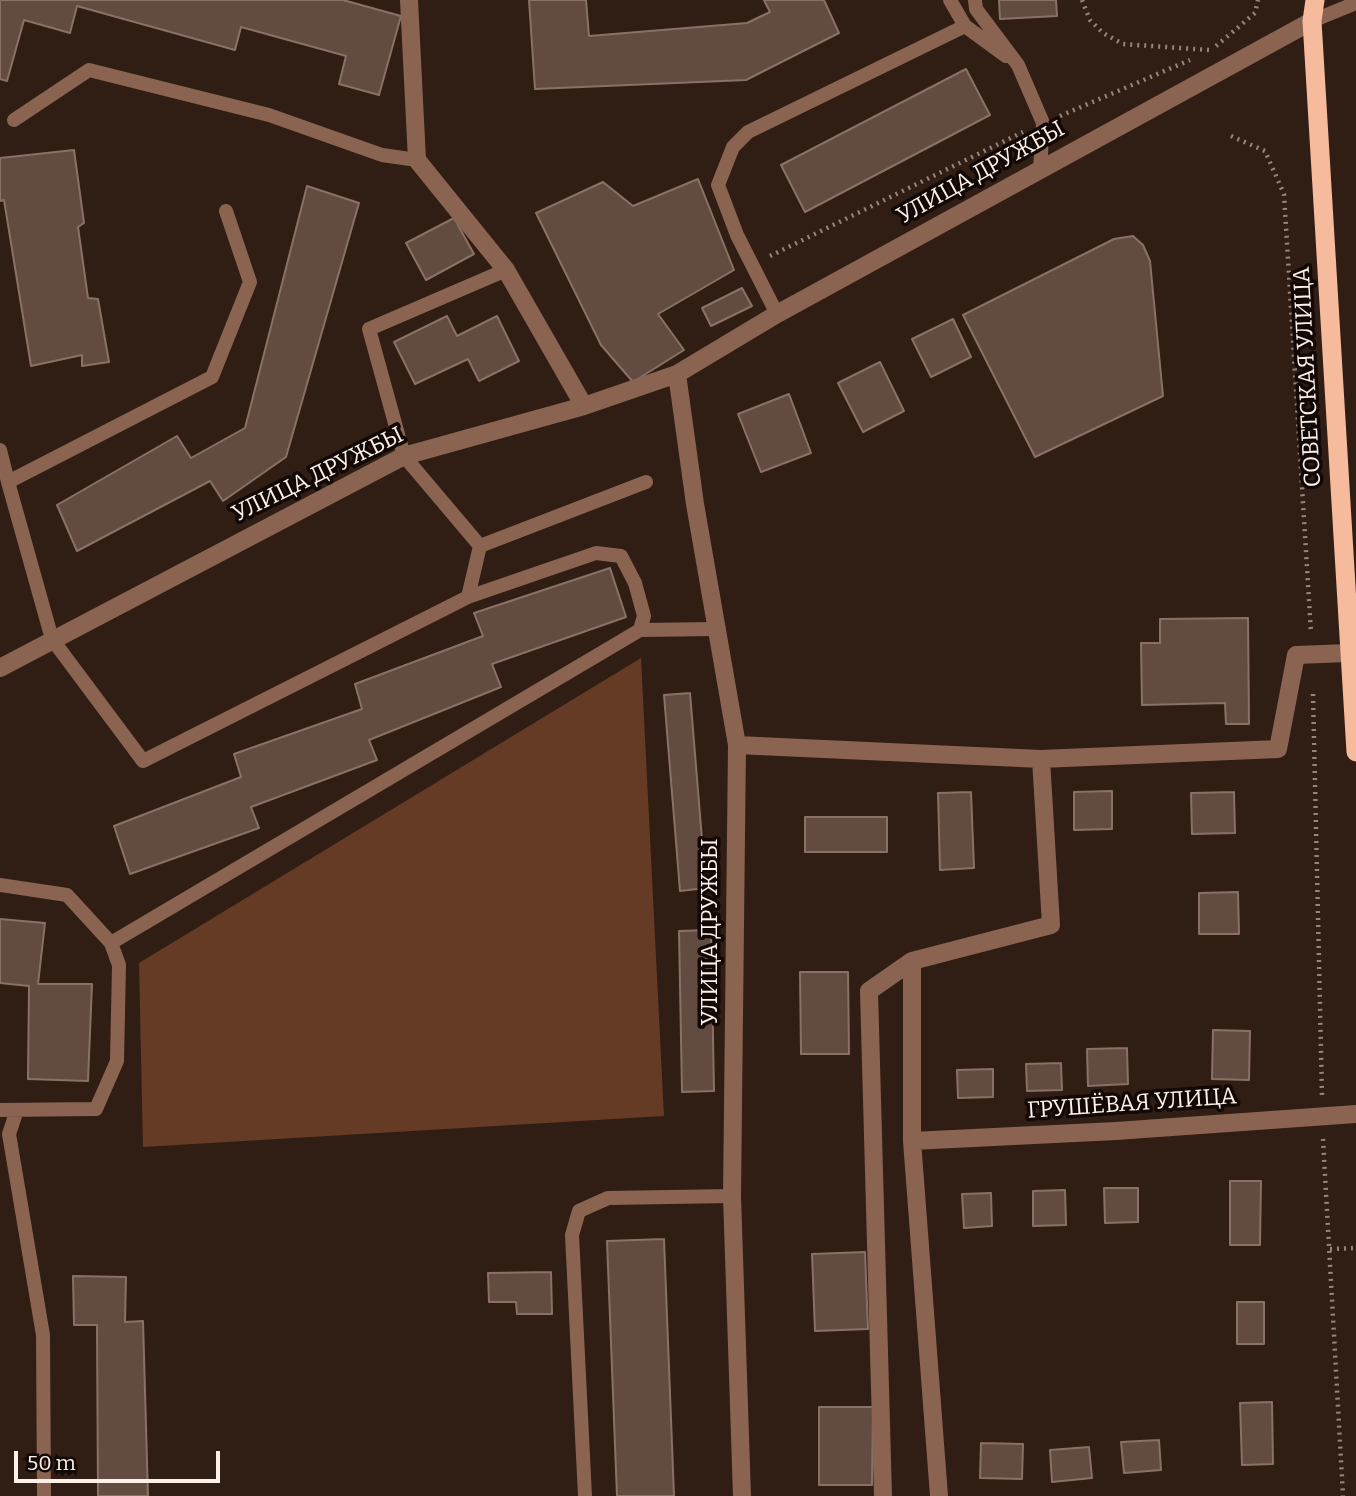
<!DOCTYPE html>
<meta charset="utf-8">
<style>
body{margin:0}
#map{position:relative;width:1356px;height:1496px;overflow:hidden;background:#301d13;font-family:Bitter,serif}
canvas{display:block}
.scale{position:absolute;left:14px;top:1451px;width:206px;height:32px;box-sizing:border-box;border:4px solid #fff1ea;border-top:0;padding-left:9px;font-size:21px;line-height:24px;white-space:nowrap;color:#fff1ea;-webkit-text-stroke:5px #120906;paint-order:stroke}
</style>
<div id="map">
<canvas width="1356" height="1496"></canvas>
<div class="scale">50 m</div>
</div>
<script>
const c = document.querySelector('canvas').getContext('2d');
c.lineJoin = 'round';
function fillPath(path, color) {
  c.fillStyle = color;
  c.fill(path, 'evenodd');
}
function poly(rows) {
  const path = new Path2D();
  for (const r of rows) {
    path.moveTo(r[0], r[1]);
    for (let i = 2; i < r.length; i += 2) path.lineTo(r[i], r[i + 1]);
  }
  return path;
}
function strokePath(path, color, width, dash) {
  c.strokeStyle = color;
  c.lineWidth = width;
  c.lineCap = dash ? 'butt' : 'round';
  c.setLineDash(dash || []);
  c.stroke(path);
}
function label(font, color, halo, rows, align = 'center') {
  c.font = font + ' Bitter,serif';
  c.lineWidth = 7;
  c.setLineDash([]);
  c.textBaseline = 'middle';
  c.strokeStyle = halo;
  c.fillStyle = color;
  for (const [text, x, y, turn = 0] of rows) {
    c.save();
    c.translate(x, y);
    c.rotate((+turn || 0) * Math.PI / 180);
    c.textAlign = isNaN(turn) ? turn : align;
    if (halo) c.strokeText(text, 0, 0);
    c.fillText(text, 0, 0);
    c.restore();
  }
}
const green = poly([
 [641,658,664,1116,143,1147,139,963]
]);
const building = poly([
 [0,0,343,0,401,16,379,95,339,84,346,56,241,27,235,50,77,6,70,33,24,20,7,81,0,79,0,0],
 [529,0,586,0,589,36,747,23,770,12,764,0,824,0,839,33,746,80,535,89,529,0],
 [999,0,1056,0,1057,16,1000,19,999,0],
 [966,69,990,115,805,212,781,165,966,69],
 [74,150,84,223,78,227,88,298,98,299,109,362,82,366,82,355,31,366,4,200,0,201,0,158,74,150],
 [698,179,734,270,658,314,684,350,633,382,601,345,536,213,603,182,633,206,698,179],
 [307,186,359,203,286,457,223,501,210,481,77,551,57,505,177,436,191,458,245,428,307,186],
 [454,218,474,254,426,280,406,243,454,218],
 [1133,236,1143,245,1150,261,1163,396,1035,457,963,315,1114,239,1133,236],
 [742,288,752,306,711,326,702,308,742,288],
 [447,316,457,336,497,316,519,361,479,381,468,359,415,384,394,342,447,316],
 [953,319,971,357,931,377,912,339,953,319],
 [880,362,904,411,863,432,838,383,880,362],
 [789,394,811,453,761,472,738,414,789,394],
 [610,568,626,617,492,664,501,687,369,740,377,760,251,807,259,828,130,874,114,826,241,777,234,754,362,709,355,684,483,636,474,613,610,568],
 [1248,618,1249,724,1226,724,1225,703,1142,705,1141,643,1160,643,1160,619,1248,618],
 [690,693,706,888,680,891,664,695,690,693],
 [1112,791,1112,829,1074,830,1074,792,1112,791],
 [971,792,974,868,940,870,938,793,971,792],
 [1234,792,1235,833,1192,834,1191,793,1234,792],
 [805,817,887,817,887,852,805,852,805,817],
 [1238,892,1239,934,1199,934,1199,893,1238,892],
 [0,919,45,923,38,984,92,984,88,1081,28,1079,29,986,0,983,0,919],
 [711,930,714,1091,682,1092,679,931,711,930],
 [800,972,848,972,849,1054,801,1054,800,972],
 [1213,1030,1250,1031,1249,1080,1212,1079,1213,1030],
 [1127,1048,1128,1084,1088,1086,1087,1049,1127,1048],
 [1061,1063,1062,1090,1027,1091,1026,1064,1061,1063],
 [993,1069,993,1097,958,1098,957,1070,993,1069],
 [1230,1181,1261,1181,1260,1245,1230,1245,1230,1181],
 [1104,1188,1138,1188,1138,1222,1105,1223,1104,1188],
 [1065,1190,1066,1225,1033,1226,1033,1191,1065,1190],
 [991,1193,992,1226,964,1228,962,1194,991,1193],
 [664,1239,674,1496,617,1496,607,1241,664,1239],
 [865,1252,868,1329,815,1331,812,1254,865,1252],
 [551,1272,552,1314,517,1314,516,1302,489,1302,488,1273,551,1272],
 [73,1276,126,1277,125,1322,143,1321,148,1496,98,1496,97,1325,74,1325,73,1276],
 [1237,1302,1264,1302,1264,1344,1237,1344,1237,1302],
 [1272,1402,1273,1464,1242,1465,1240,1403,1272,1402],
 [819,1407,873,1407,872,1485,819,1485,819,1407],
 [1159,1440,1161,1470,1124,1473,1121,1442,1159,1440],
 [981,1443,1023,1444,1022,1479,980,1478,981,1443],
 [1089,1447,1092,1478,1052,1482,1050,1450,1089,1447]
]);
const path = poly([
 [1082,0,1090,20,1103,33,1123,44,1209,50],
 [1216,46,1255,13,1258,0],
 [1060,116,1190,60],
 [1231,136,1265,151,1284,194,1311,633],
 [770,256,1023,132],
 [1313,694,1322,1095],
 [1323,1139,1343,1496],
 [1330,1249,1356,1248]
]);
const service = poly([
 [950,0,965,26,1006,56],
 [975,0,976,9,1018,65,1043,123,1040,169],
 [1312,21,1356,3],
 [14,120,89,70,269,115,382,155,417,160],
 [226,211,250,282,212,377,8,482,52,639,143,761,468,597,480,546,404,456,369,329,506,270],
 [777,314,737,235,718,185,733,147,748,132,965,26],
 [0,450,8,482],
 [480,546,646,482],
 [468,597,596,553,621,556,635,583,644,616,640,630],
 [0,885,67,895,111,943,640,630,717,629],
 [0,1110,96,1109,117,1061,119,965,111,943],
 [17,1110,9,1134,43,1335,44,1496],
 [585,1496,572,1235,579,1211,608,1198,732,1196]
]);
const minor = poly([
 [409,0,417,160,506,270,584,406],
 [677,374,695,504,737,745,732,1196,742,1496],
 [0,668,404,456,584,406,677,374,777,314,1312,21],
 [737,745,1041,759,1278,749,1296,655,1349,653],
 [912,1141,1116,1131,1356,1114],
 [883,1496,869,991,912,961],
 [939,1496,912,1141,912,961,1051,925,1041,759]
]);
const trunk = poly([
 [1315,0,1312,21,1356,752]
]);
const streetNames = [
 ["УЛИЦА ДРУЖБЫ",981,173,-29],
 ["СОВЕТСКАЯ УЛИЦА",1308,377,-93],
 ["УЛИЦА ДРУЖБЫ",318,475,-26],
 ["УЛИЦА ДРУЖБЫ",711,932,-90],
 ["ГРУШЁВАЯ УЛИЦА",1132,1104,-4]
];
fillPath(green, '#653b26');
fillPath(building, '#624b40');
strokePath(building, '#8a7166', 2);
strokePath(path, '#95857c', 4.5, [2, 5]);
strokePath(service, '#8a6451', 14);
strokePath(minor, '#8a6451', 18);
strokePath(trunk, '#f6ba9d', 19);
label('23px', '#fff1ea', '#120906', streetNames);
</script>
